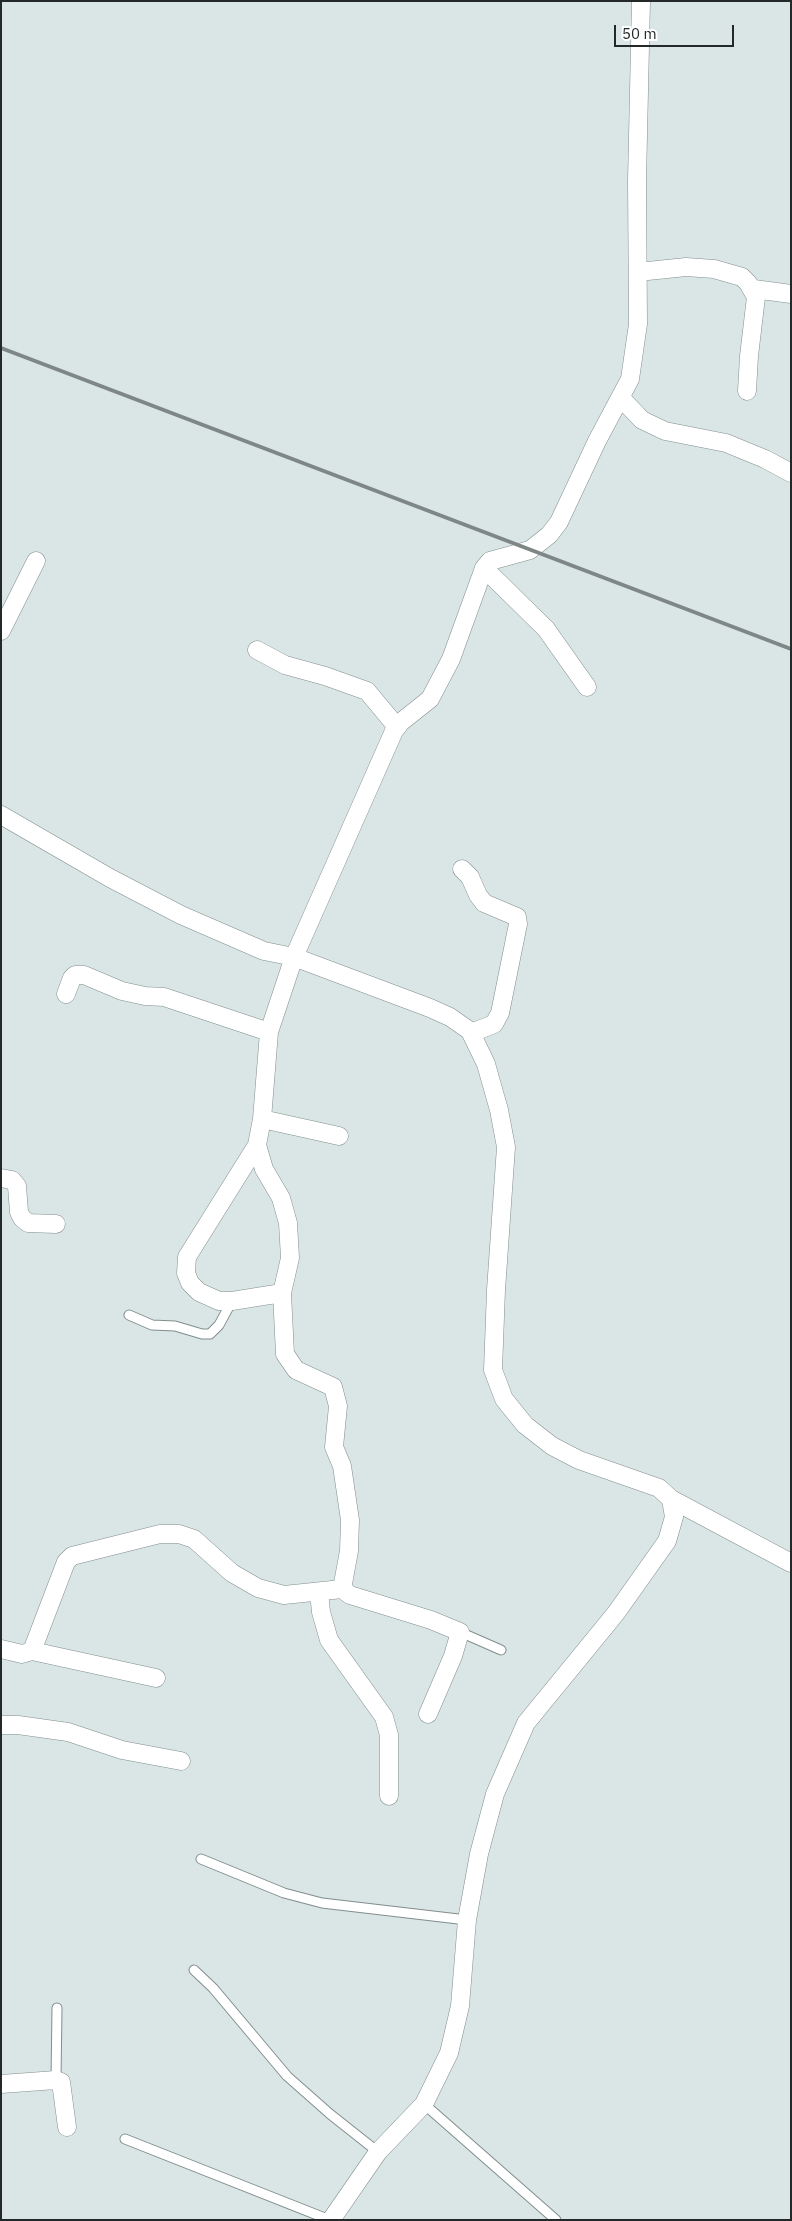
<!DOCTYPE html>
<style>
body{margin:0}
#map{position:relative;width:792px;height:2221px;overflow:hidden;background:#d9e6e5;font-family:"IBM Plex Sans",sans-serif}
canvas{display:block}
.frame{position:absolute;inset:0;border:2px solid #232828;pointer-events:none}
.scale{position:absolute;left:614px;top:25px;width:120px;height:22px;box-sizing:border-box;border:2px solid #232828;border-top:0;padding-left:6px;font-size:15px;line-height:18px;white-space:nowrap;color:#232828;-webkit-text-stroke:4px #fff;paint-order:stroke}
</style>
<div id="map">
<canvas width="792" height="2221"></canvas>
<div class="frame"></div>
<div class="scale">50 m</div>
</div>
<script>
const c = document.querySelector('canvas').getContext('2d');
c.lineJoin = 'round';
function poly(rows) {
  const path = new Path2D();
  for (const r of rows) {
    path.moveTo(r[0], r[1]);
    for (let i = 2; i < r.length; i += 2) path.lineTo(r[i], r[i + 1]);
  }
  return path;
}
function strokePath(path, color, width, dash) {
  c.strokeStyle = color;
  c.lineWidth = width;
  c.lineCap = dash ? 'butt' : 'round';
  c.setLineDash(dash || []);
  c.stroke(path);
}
const service = poly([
 [129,1315,152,1325,175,1326,202,1334,210,1334,219,1325,232,1301],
 [460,1632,501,1650],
 [201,1859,284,1893,322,1903,467,1920],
 [194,1970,213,1988,287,2076,330,2114,378,2152],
 [56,2080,57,2008],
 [424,2104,556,2220],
 [125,2139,330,2220]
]);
const minor = poly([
 [638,272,686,267,714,269,742,277,748,283,756,297,749,356,747,391],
 [754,289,791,294],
 [621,398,642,420,665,431,726,443,765,459,791,473],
 [484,568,546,629,587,687],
 [1,631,36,561],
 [257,650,285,665,325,676,367,691,397,727],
 [1,815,110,878,181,915,264,951,294,957,430,1008,450,1017,470,1031,486,1064,499,1110,506,1147,496,1290,493,1370,504,1399,525,1425,552,1446,579,1460,659,1488,671,1499,674,1517,667,1541,616,1613,526,1723,495,1794,479,1854,467,1920,460,2006,449,2053,424,2104,378,2152,331,2220],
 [462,869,470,877,478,895,484,903,517,917,518,924,500,1013,494,1024,471,1033],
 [66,994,72,978,75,975,84,975,122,991,145,996,164,997,269,1032],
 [262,1119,339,1136],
 [257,1145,187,1257,186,1273,190,1283,199,1292,219,1301,232,1301,282,1293],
 [1,1178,12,1180,17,1186,19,1212,22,1218,28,1223,56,1224],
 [671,1499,791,1563],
 [319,1592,321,1612,329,1640,384,1717,389,1735,389,1796],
 [1,1649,22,1654,32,1651,66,1562,72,1556,160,1534,179,1534,194,1539,232,1573,258,1588,284,1595,342,1589],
 [32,1651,156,1678],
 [428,1714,453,1656,460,1632,431,1620,350,1595,342,1589,349,1551,350,1520,342,1466,334,1447,338,1406,333,1387,296,1370,285,1354,282,1293,290,1258,288,1223,281,1198,264,1169,257,1145,262,1119,269,1032,294,957,394,731,401,722,430,699,451,659,484,568,490,561,530,550,549,535,559,522,597,441,630,379,638,324,637,181,641,1],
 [1,1725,18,1725,68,1732,122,1750,181,1761],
 [1,2084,56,2080,61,2082,67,2127]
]);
const rail = poly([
 [1,348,791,649]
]);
strokePath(service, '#818e8d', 11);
strokePath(minor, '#818e8d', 19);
strokePath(service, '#fff', 9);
strokePath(minor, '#fff', 18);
strokePath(rail, '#7e8786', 4);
</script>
